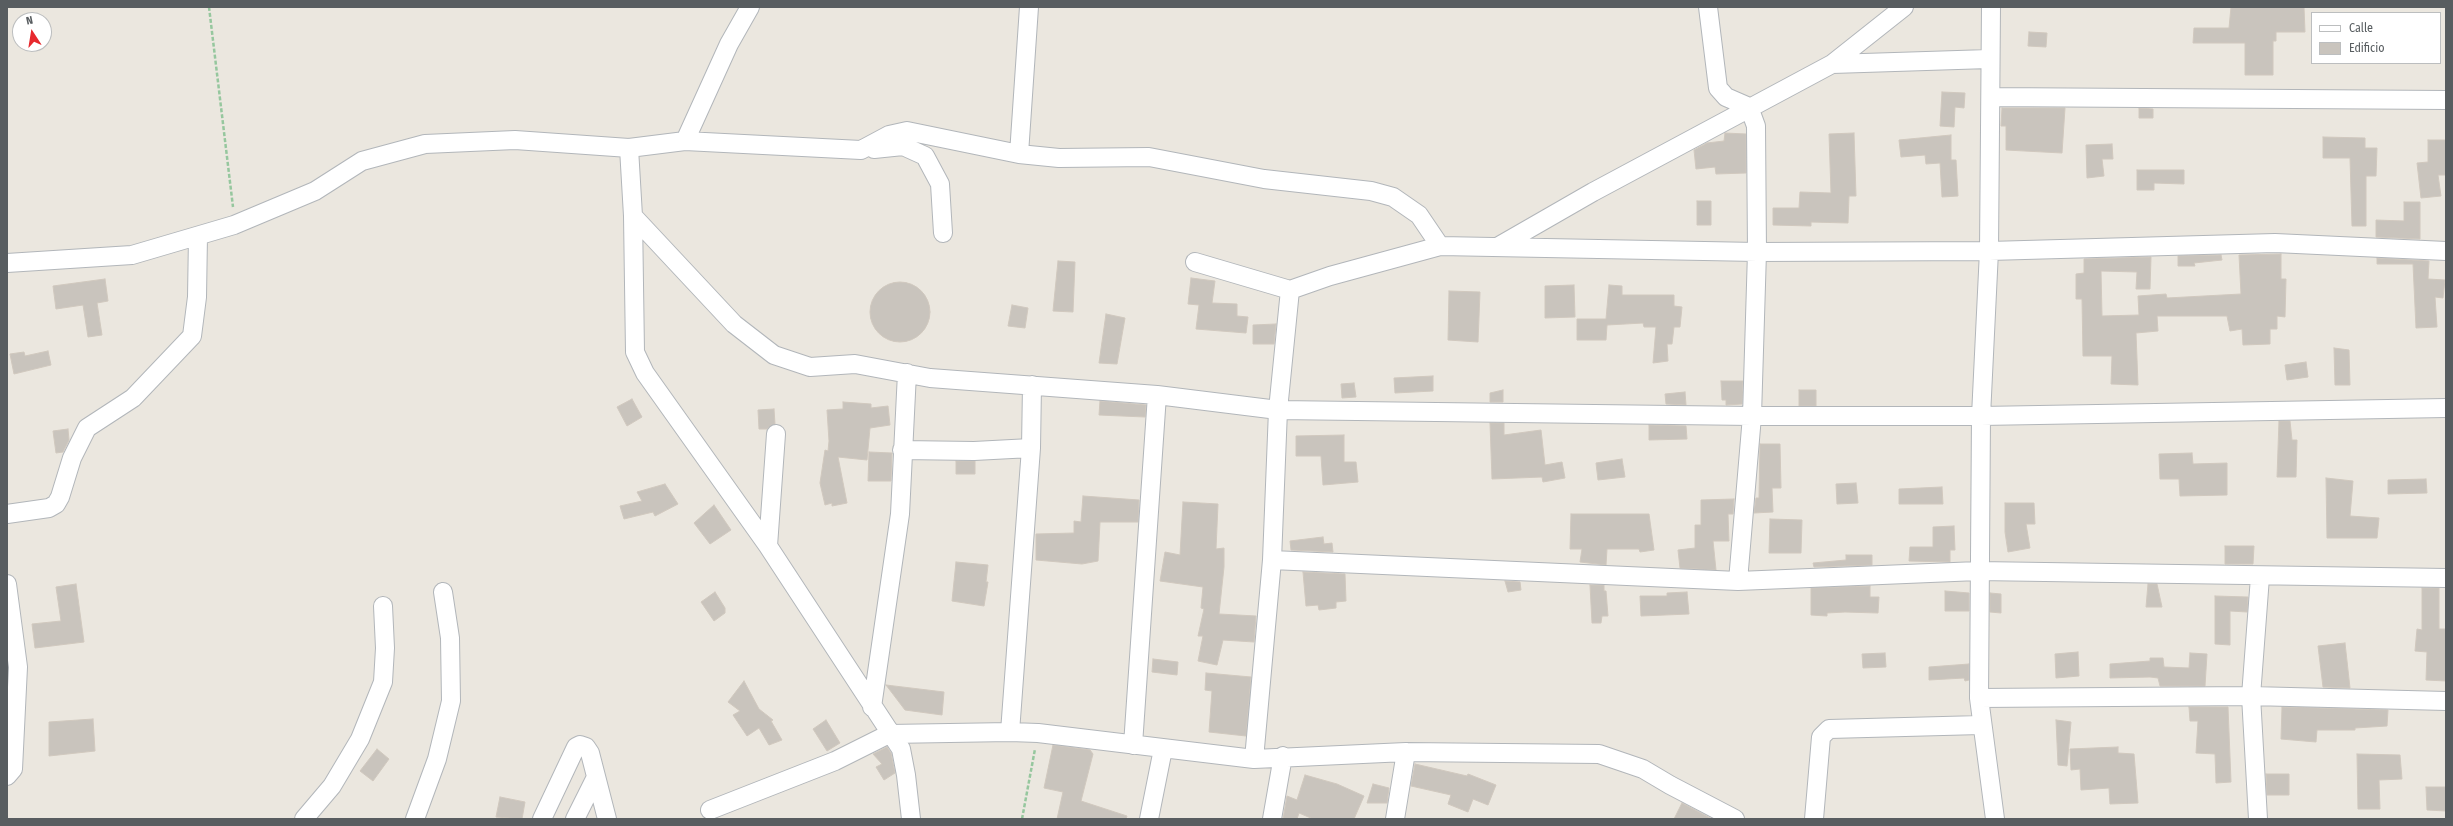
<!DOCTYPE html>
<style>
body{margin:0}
#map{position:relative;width:2453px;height:826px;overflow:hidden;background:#ebe7df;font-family:"Fira Sans Condensed",sans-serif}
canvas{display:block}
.frame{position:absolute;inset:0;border:8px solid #585d60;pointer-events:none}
.legend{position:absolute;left:2311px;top:12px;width:130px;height:52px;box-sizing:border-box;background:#fff;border:1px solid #bcbebf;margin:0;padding:5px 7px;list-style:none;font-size:12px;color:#585d60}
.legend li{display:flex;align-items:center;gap:8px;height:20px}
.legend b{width:20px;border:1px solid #bcbebf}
.north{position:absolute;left:12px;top:12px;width:40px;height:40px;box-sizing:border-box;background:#fff;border:1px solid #bcbebf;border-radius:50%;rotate:348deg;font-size:11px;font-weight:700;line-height:16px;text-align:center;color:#585d60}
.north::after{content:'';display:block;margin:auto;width:14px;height:18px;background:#e7292e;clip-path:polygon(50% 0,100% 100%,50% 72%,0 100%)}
</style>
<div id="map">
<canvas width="2453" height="826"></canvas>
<div class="frame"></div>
<ul class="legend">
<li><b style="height:5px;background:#fff"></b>Calle</li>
<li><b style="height:11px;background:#c9c4bd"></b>Edificio</li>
</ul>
<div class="north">N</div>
</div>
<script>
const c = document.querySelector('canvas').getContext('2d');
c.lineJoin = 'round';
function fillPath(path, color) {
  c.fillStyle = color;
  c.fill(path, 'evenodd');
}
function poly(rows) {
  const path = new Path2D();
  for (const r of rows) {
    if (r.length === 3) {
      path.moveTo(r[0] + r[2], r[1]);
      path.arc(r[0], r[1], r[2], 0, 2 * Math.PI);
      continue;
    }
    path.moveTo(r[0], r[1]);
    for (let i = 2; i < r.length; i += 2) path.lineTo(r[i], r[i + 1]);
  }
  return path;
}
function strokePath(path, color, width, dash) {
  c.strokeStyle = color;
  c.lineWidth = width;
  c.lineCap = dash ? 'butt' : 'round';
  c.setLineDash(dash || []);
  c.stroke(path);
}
const building = poly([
 [2231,7,2304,7,2305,32,2276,32,2276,41,2273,41,2273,75,2245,75,2245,43,2193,43,2194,28,2229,28,2231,7],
 [2029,32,2047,33,2046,47,2028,46,2029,32],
 [1942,92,1965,93,1964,108,1955,107,1954,127,1940,126,1942,92],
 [2002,108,2065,108,2062,153,2006,150,2006,126,2001,126,2002,108],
 [2139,108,2153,109,2153,118,2139,118,2139,108],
 [1725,133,1746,134,1746,173,1716,174,1715,167,1696,169,1694,150,1707,143,1724,141,1725,133],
 [1854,133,1856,196,1849,196,1848,223,1811,222,1811,226,1773,225,1773,208,1799,208,1800,192,1831,193,1829,134,1854,133],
 [1951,135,1951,160,1956,160,1958,196,1942,197,1940,163,1926,164,1925,155,1901,157,1899,140,1951,135],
 [2323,137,2365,138,2365,148,2377,148,2376,176,2366,176,2366,226,2352,226,2350,158,2323,158,2323,137],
 [2428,140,2446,140,2446,175,2438,175,2441,196,2421,198,2417,163,2428,162,2428,140],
 [2112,144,2113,159,2102,159,2104,176,2087,178,2086,145,2112,144],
 [2137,170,2184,170,2184,184,2154,183,2154,190,2137,190,2137,170],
 [1697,201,1711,201,1711,225,1697,225,1697,201],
 [2404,202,2420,202,2420,239,2376,237,2376,220,2404,221,2404,202],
 [2281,254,2281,279,2286,279,2285,317,2277,316,2277,329,2270,329,2270,344,2243,345,2242,329,2230,331,2227,316,2157,316,2158,331,2136,333,2138,385,2111,384,2112,356,2083,356,2082,299,2076,299,2076,274,2084,273,2084,259,2151,257,2150,289,2136,289,2137,272,2101,271,2102,316,2139,315,2138,296,2166,294,2167,298,2241,294,2239,255,2281,254],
 [2221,255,2222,260,2194,263,2195,266,2178,266,2178,256,2221,255],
 [2377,258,2429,261,2428,279,2445,280,2443,298,2435,297,2437,327,2416,328,2413,264,2377,264,2377,258],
 [1058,261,1075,262,1073,312,1053,311,1058,261],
 [1191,278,1215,281,1212,303,1237,304,1237,316,1248,317,1246,333,1196,329,1199,305,1188,304,1191,278],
 [105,279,108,301,97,303,102,335,88,337,83,305,56,309,53,286,105,279],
 [900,312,30],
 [1574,285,1575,317,1545,318,1545,286,1574,285],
 [1609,285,1622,286,1622,295,1674,295,1674,306,1682,307,1680,327,1674,327,1672,344,1667,344,1668,361,1653,363,1656,327,1644,327,1643,323,1607,325,1606,340,1577,340,1577,319,1606,319,1609,285],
 [1449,291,1480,292,1478,342,1448,340,1449,291],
 [1012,305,1028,308,1025,328,1008,326,1012,305],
 [1106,314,1125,318,1117,364,1099,363,1106,314],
 [1276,324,1274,344,1253,344,1253,325,1276,324],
 [2334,348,2349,350,2350,385,2335,385,2334,348],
 [48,351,51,365,14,374,10,354,24,352,25,356,48,351],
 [2306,362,2308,377,2287,380,2285,365,2306,362],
 [1433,376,1433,391,1395,393,1394,378,1433,376],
 [1721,381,1743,381,1742,404,1726,405,1726,400,1722,400,1721,381],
 [1354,383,1356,397,1342,398,1341,384,1354,383],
 [1503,390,1503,402,1490,402,1490,393,1503,390],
 [1799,390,1816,390,1816,406,1799,406,1799,390],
 [1685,392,1686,405,1666,404,1665,394,1685,392],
 [632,399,642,417,627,426,617,407,632,399],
 [1100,401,1146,405,1145,417,1099,415,1100,401],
 [843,402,871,404,871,408,888,406,890,425,870,428,867,460,838,457,847,503,832,506,832,503,825,505,820,483,825,450,828,451,829,441,827,410,843,409,843,402],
 [774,409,775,424,767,429,759,429,758,410,774,409],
 [2279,421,2290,421,2292,440,2297,440,2296,477,2277,477,2279,421],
 [1490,423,1504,423,1504,435,1541,430,1545,465,1562,462,1565,478,1543,482,1542,477,1492,479,1490,423],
 [1649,425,1686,426,1687,439,1649,440,1649,425],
 [68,429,69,440,63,452,56,453,53,431,68,429],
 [1344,435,1344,462,1356,462,1358,482,1323,485,1321,456,1296,456,1296,436,1344,435],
 [1760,444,1780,444,1781,488,1772,488,1773,512,1754,513,1756,498,1759,498,1760,444],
 [869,452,892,453,891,481,868,481,869,452],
 [2192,453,2193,464,2227,463,2227,495,2180,496,2179,479,2160,479,2159,454,2192,453],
 [1622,459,1625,477,1598,480,1596,463,1622,459],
 [956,461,975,461,975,474,956,474,956,461],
 [2326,478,2353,481,2350,516,2379,518,2377,538,2327,538,2326,478],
 [2426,479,2427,493,2388,494,2388,480,2426,479],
 [1856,483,1858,503,1837,504,1836,484,1856,483],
 [665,484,678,504,655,516,653,512,624,519,620,506,642,501,637,492,665,484],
 [1942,487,1943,504,1899,504,1899,489,1942,487],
 [1083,496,1139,500,1138,522,1100,522,1098,561,1082,564,1036,560,1036,534,1074,533,1074,521,1081,522,1083,496],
 [1734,499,1733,514,1728,514,1729,541,1713,541,1716,570,1680,568,1678,550,1695,548,1695,525,1701,525,1701,500,1734,499],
 [1183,502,1218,504,1216,549,1224,548,1224,567,1219,614,1256,616,1254,642,1223,640,1217,665,1198,661,1203,636,1198,636,1204,609,1201,608,1203,587,1160,581,1165,552,1180,555,1183,502],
 [2005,503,2034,503,2035,524,2026,524,2030,548,2008,552,2005,532,2005,503],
 [714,505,731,530,710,544,694,523,714,505],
 [1571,514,1649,514,1654,550,1640,552,1639,549,1607,549,1606,565,1580,562,1582,549,1570,549,1571,514],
 [1770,519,1802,520,1801,553,1769,553,1770,519],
 [1954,526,1955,550,1950,550,1950,562,1909,561,1910,547,1933,547,1933,527,1954,526],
 [1323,537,1324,544,1332,543,1333,552,1291,550,1290,541,1323,537],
 [2225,546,2254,546,2253,564,2225,564,2225,546],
 [1846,555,1872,555,1872,565,1814,567,1813,563,1846,560,1846,555],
 [956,562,988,565,986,582,988,582,984,606,952,601,956,562],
 [1303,572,1345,574,1346,601,1336,602,1336,608,1319,610,1318,605,1306,606,1303,572],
 [1505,581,1520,582,1521,590,1508,592,1505,581],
 [76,584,84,642,35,648,32,624,61,621,56,587,76,584],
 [2148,584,2157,584,2162,607,2146,607,2148,584],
 [1590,585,1604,585,1604,591,1606,591,1608,616,1602,616,1601,623,1592,623,1590,585],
 [1870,586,1870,597,1879,597,1878,613,1845,612,1827,613,1827,616,1811,615,1811,588,1870,586],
 [2422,588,2439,588,2439,629,2446,629,2446,681,2426,680,2427,652,2415,651,2417,629,2422,630,2422,588],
 [1945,591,1969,593,1969,611,1945,611,1945,591],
 [715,592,725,608,725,613,714,621,701,602,715,592],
 [1687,592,1689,614,1641,616,1640,596,1667,596,1667,593,1687,592],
 [1990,593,2001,594,2001,613,1990,612,1990,593],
 [2215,596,2248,597,2247,612,2230,611,2230,645,2215,644,2215,596],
 [2345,643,2350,688,2323,687,2318,646,2345,643],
 [2078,652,2079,676,2056,678,2055,654,2078,652],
 [1885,653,1886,667,1863,668,1862,654,1885,653],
 [2190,653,2207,654,2205,686,2160,686,2158,678,2150,677,2110,678,2110,664,2150,661,2150,658,2163,658,2164,667,2189,668,2190,653],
 [1153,659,1178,662,1177,675,1152,672,1153,659],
 [1969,664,1969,680,1965,681,1964,678,1929,680,1929,667,1969,664],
 [1206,673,1251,677,1246,736,1209,732,1212,691,1205,690,1206,673],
 [744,681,759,709,773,720,771,721,782,740,769,745,759,728,747,736,733,715,740,711,728,702,744,681],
 [886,685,944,692,942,715,905,710,886,685],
 [2189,707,2228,707,2231,782,2216,783,2215,754,2196,753,2198,721,2190,721,2189,707],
 [2282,707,2388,710,2387,726,2355,728,2355,730,2317,730,2316,742,2281,739,2282,707],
 [93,719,95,751,49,756,49,722,93,719],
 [826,720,840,743,827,751,813,729,826,720],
 [2056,720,2071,722,2067,766,2058,765,2056,720],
 [1053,745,1090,750,1093,754,1081,801,1127,816,1126,819,1057,819,1063,792,1044,788,1053,745],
 [887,747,891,753,895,773,884,780,876,767,882,764,873,754,887,747],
 [2118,747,2118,753,2134,754,2138,803,2110,804,2109,788,2081,790,2080,769,2071,770,2070,749,2118,747],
 [377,749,389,759,373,781,360,771,377,749],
 [2357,754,2400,755,2402,779,2379,780,2380,809,2358,809,2357,754],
 [1415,764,1467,776,1468,774,1496,785,1488,805,1473,799,1468,812,1448,804,1451,795,1411,786,1415,764],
 [2266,774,2289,774,2289,795,2267,795,2266,774],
 [1305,775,1337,784,1364,796,1354,819,1313,819,1299,813,1297,819,1283,819,1287,796,1297,800,1305,775],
 [1373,784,1389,788,1387,803,1367,803,1373,784],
 [2426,787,2446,787,2446,811,2427,810,2426,787],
 [500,797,525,802,522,819,496,817,500,797],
 [1682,803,1712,819,1674,819,1682,803]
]);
const path = poly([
 [209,7,233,207],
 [1022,819,1035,749]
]);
const minor = poly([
 [1708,7,1718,88,1726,97,1749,107,1756,126,1757,252,1752,416,1738,581],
 [1991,7,1989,251,1981,416,1979,698,1995,819],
 [1832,64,1989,59],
 [1991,97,2446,100],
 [685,141,729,44,750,7],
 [629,148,633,216,635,352,645,373,768,546,901,749,906,775,911,819],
 [874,149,903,146,925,156,940,184,943,233],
 [1019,154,1029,7],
 [633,216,734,324,774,355,810,367,855,364,930,378,1157,395,1278,410,1752,416,1981,416,2446,408],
 [1499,246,1593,192,1832,64,1904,7],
 [1195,262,1290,290],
 [7,263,132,255,234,225,315,191,362,161,425,144,515,140,629,148,685,141,861,150,889,135,907,131,1019,154,1059,158,1149,157,1264,179,1371,191,1393,197,1419,215,1440,246],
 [902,450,974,451,1031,448],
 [7,514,49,508,56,504,60,497,72,458,87,428,133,398,192,336,197,297,198,236],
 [768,546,776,434],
 [1272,560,1738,581,1978,571,2446,578],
 [7,584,18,667,13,769,7,776],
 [1979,698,2251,696,2446,701],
 [872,707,900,514,907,373],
 [1010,732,1031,448,1032,385],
 [1133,745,1157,395],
 [1254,759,1272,560,1278,410,1290,290,1330,276,1440,246,1757,252,1989,251,2275,243,2446,251],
 [710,810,835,761,889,734,1010,732,1038,733,1254,759,1406,752,1599,754,1643,769,1670,785,1735,819],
 [304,819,332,786,360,739,383,682,385,648,383,606],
 [415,819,437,759,451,701,450,638,443,592],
 [542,819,576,747,580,745,586,747,590,753,607,819],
 [575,819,595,779],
 [1149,819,1163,749],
 [1272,819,1283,756],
 [1395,819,1406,752],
 [1814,819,1821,737,1829,729,1981,725],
 [2258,819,2251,696,2260,577]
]);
fillPath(building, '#c9c4bd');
strokePath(building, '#d0c8be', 1);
strokePath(minor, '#b2b6ba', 20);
strokePath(path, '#96c79e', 2.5, [4, 2]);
strokePath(minor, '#fff', 18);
</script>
